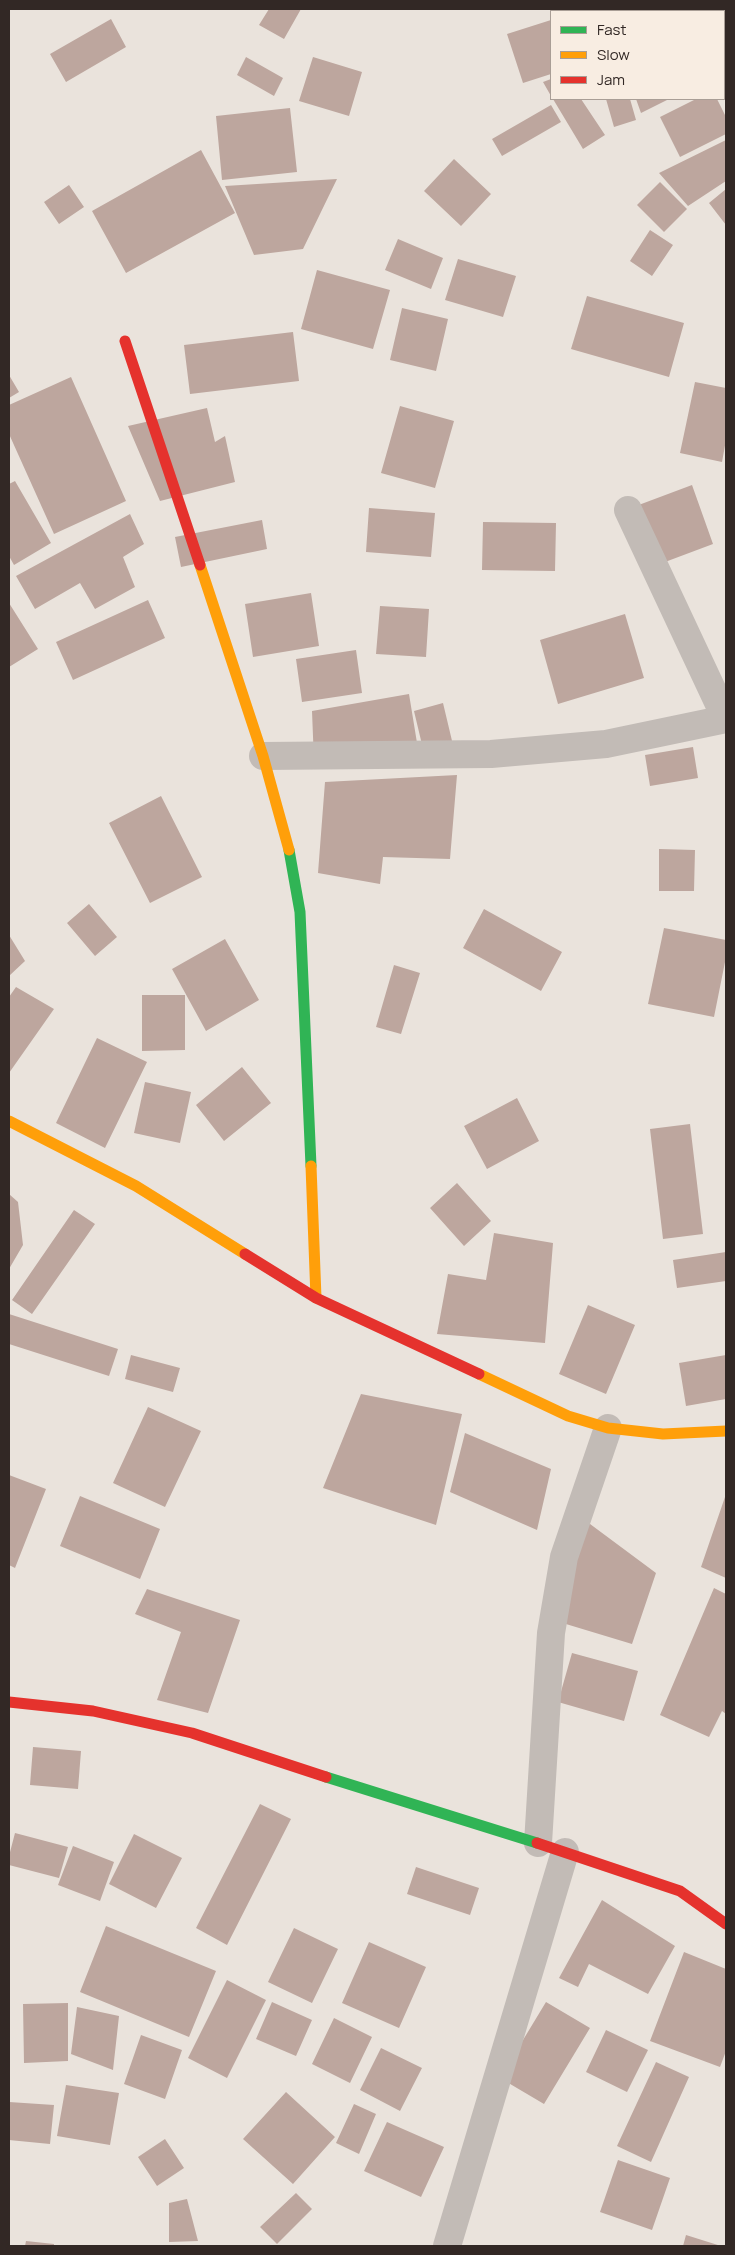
<!DOCTYPE html>
<style>
body{margin:0}
#map{position:relative;width:735px;height:2255px;overflow:hidden;background:#eae3dc;font-family:Manrope,sans-serif}
canvas{display:block}
.frame{position:absolute;inset:0;border:10px solid #322825;pointer-events:none}
.legend{position:absolute;left:550px;top:10px;width:175px;height:90px;box-sizing:border-box;background:#f8ede2;border:1px solid #a99e96;margin:0;padding:6px 9px;list-style:none;font-size:15px;color:#322825}
.legend li{display:flex;align-items:center;gap:10px;height:25px}
.legend b{width:25px;border:1px solid #a99e96}
</style>
<div id="map">
<canvas width="735" height="2255"></canvas>
<div class="frame"></div>
<ul class="legend">
<li><b style="height:6px;background:#30b455"></b>Fast</li>
<li><b style="height:6px;background:#ff9f0a"></b>Slow</li>
<li><b style="height:6px;background:#e5322d"></b>Jam</li>
</ul>
</div>
<script>
const c = document.querySelector('canvas').getContext('2d');
c.lineJoin = 'round';
function fillPath(path, color) {
  c.fillStyle = color;
  c.fill(path, 'evenodd');
}
function poly(rows) {
  const path = new Path2D();
  for (const r of rows) {
    path.moveTo(r[0], r[1]);
    for (let i = 2; i < r.length; i += 2) path.lineTo(r[i], r[i + 1]);
  }
  return path;
}
function strokePath(path, color, width, dash) {
  c.strokeStyle = color;
  c.lineWidth = width;
  c.lineCap = dash ? 'butt' : 'round';
  c.setLineDash(dash || []);
  c.stroke(path);
}
const building = poly([
 [269,9,301,9,284,39,259,25],
 [690,9,718,9,719,11,691,11],
 [111,19,126,47,66,82,50,54],
 [551,20,551,74,523,83,507,34],
 [246,57,283,78,274,96,237,75],
 [313,57,362,72,349,116,299,101],
 [551,79,551,96,543,82],
 [553,99,581,99,605,135,583,149],
 [606,99,630,99,636,120,614,127],
 [636,99,669,99,641,113],
 [696,99,717,99,726,117,726,134,680,157,660,117],
 [551,105,561,122,502,156,492,139],
 [290,108,297,172,222,180,216,116],
 [726,140,726,181,688,206,659,173],
 [201,150,235,213,126,273,92,211],
 [454,159,491,194,461,226,424,191],
 [337,179,303,249,254,255,225,186],
 [660,182,687,209,664,232,637,205],
 [69,185,84,207,59,224,44,202],
 [726,189,726,225,709,203],
 [650,230,673,245,652,276,630,261],
 [398,239,443,258,431,289,385,270],
 [458,259,516,276,503,317,445,300],
 [317,270,390,290,373,349,301,329],
 [587,296,684,323,669,377,571,349],
 [402,308,448,319,436,371,390,360],
 [293,332,299,381,190,394,184,345],
 [9,375,19,392,9,398],
 [71,377,126,501,54,534,9,434,9,405],
 [695,382,726,388,726,440,722,462,680,453],
 [400,406,454,421,435,488,381,473],
 [207,408,215,442,225,436,235,482,160,501,128,426],
 [15,481,51,543,14,565,9,556,9,484],
 [692,485,713,544,657,565,636,506],
 [369,508,435,513,431,557,366,552],
 [130,514,144,544,123,557,135,587,95,609,80,583,35,609,16,576],
 [262,520,267,549,181,567,175,537],
 [483,522,556,523,555,571,482,570],
 [311,593,319,646,253,657,245,604],
 [148,600,165,638,73,680,56,642],
 [9,603,38,649,9,667],
 [380,606,429,609,426,657,376,654],
 [625,614,644,678,558,704,540,640],
 [356,650,362,693,302,702,296,659],
 [409,694,418,749,314,762,312,711],
 [443,703,453,745,424,753,414,711],
 [693,747,698,778,650,786,645,755],
 [457,775,450,859,383,857,380,884,318,873,325,782],
 [161,796,202,877,150,903,109,823],
 [659,849,695,850,694,891,659,891],
 [89,904,117,937,95,956,67,923],
 [484,909,562,952,541,991,463,948],
 [664,928,726,940,726,957,714,1017,648,1004],
 [9,935,25,961,9,976],
 [225,939,259,1000,206,1031,172,969],
 [394,965,420,973,401,1034,376,1027],
 [16,987,54,1009,9,1073,9,997],
 [142,995,185,995,185,1050,142,1051],
 [97,1038,147,1062,105,1148,56,1123],
 [242,1067,271,1103,224,1141,196,1105],
 [145,1082,191,1092,180,1143,134,1133],
 [517,1098,539,1141,487,1169,464,1126],
 [690,1124,703,1234,663,1239,650,1129],
 [457,1183,491,1221,464,1246,430,1208],
 [9,1194,18,1202,23,1245,9,1269],
 [74,1210,95,1224,32,1314,12,1300],
 [494,1233,553,1243,545,1343,437,1334,448,1274,486,1280],
 [726,1252,726,1281,677,1288,673,1260],
 [588,1305,635,1325,606,1394,559,1374],
 [9,1314,118,1349,109,1376,9,1344],
 [131,1355,180,1368,173,1392,125,1379],
 [726,1355,726,1399,686,1406,679,1363],
 [361,1394,462,1414,436,1525,323,1488],
 [148,1407,201,1431,165,1507,113,1483],
 [465,1433,551,1469,537,1530,450,1492],
 [9,1475,46,1489,15,1568,9,1565],
 [726,1494,726,1578,701,1567],
 [80,1496,160,1529,140,1579,60,1546],
 [586,1521,656,1573,632,1644,556,1621],
 [714,1588,726,1594,726,1714,722,1711,709,1737,660,1715],
 [147,1589,240,1620,208,1713,157,1700,181,1632,135,1614],
 [572,1653,638,1671,624,1721,558,1702],
 [33,1747,81,1751,78,1789,30,1785],
 [260,1804,291,1819,227,1945,196,1928],
 [15,1833,68,1847,59,1878,9,1865,9,1856],
 [134,1834,182,1858,156,1908,109,1884],
 [73,1846,114,1862,100,1901,58,1885],
 [416,1867,479,1888,470,1915,407,1894],
 [602,1900,675,1946,648,1994,589,1964,578,1987,559,1978],
 [106,1926,216,1971,189,2037,80,1992],
 [294,1928,338,1949,312,2003,268,1982],
 [369,1942,426,1967,399,2028,342,2003],
 [684,1952,726,1969,726,2051,720,2067,650,2041],
 [227,1980,266,2000,227,2078,188,2058],
 [272,2002,312,2020,296,2056,256,2039],
 [546,2002,590,2028,544,2104,500,2078],
 [68,2003,68,2061,24,2063,23,2004],
 [77,2007,119,2016,113,2070,71,2054],
 [334,2018,372,2037,350,2083,312,2064],
 [606,2030,648,2050,627,2092,586,2072],
 [141,2035,182,2050,165,2099,124,2084],
 [381,2048,422,2068,400,2111,360,2090],
 [656,2062,689,2077,651,2162,617,2146],
 [66,2085,119,2093,110,2145,57,2136],
 [286,2092,335,2137,293,2184,243,2139],
 [9,2102,54,2105,50,2144,9,2140],
 [354,2104,376,2114,359,2154,336,2143],
 [387,2122,444,2147,421,2197,364,2171],
 [165,2139,184,2168,157,2186,138,2157],
 [618,2160,670,2178,652,2230,600,2212],
 [296,2193,312,2209,277,2244,260,2227],
 [187,2199,198,2241,169,2242,169,2203],
 [686,2235,721,2246,683,2246],
 [26,2241,54,2244,54,2246,25,2246]
]);
const street = poly([
 [628,510,726,719],
 [263,756,491,754,606,744,726,719],
 [538,1843,551,1633,564,1557,608,1428],
 [447,2246,565,1852]
]);
const fast = poly([
 [289,850,300,912,311,1166],
 [326,1777,537,1843]
]);
const slow = poly([
 [200,565,263,756,289,850],
 [9,1121,136,1186,245,1254],
 [311,1166,316,1298],
 [479,1374,568,1416,608,1428,663,1434,726,1431]
]);
const jam = poly([
 [125,341,200,565],
 [245,1254,316,1298,479,1374],
 [9,1702,93,1711,192,1733,326,1777],
 [537,1843,680,1891,726,1924]
]);
fillPath(building, '#bda69e');
strokePath(street, '#c2bbb6', 28);
strokePath(fast, '#30b455', 11);
strokePath(slow, '#ff9f0a', 11);
strokePath(jam, '#e5322d', 11);
</script>
